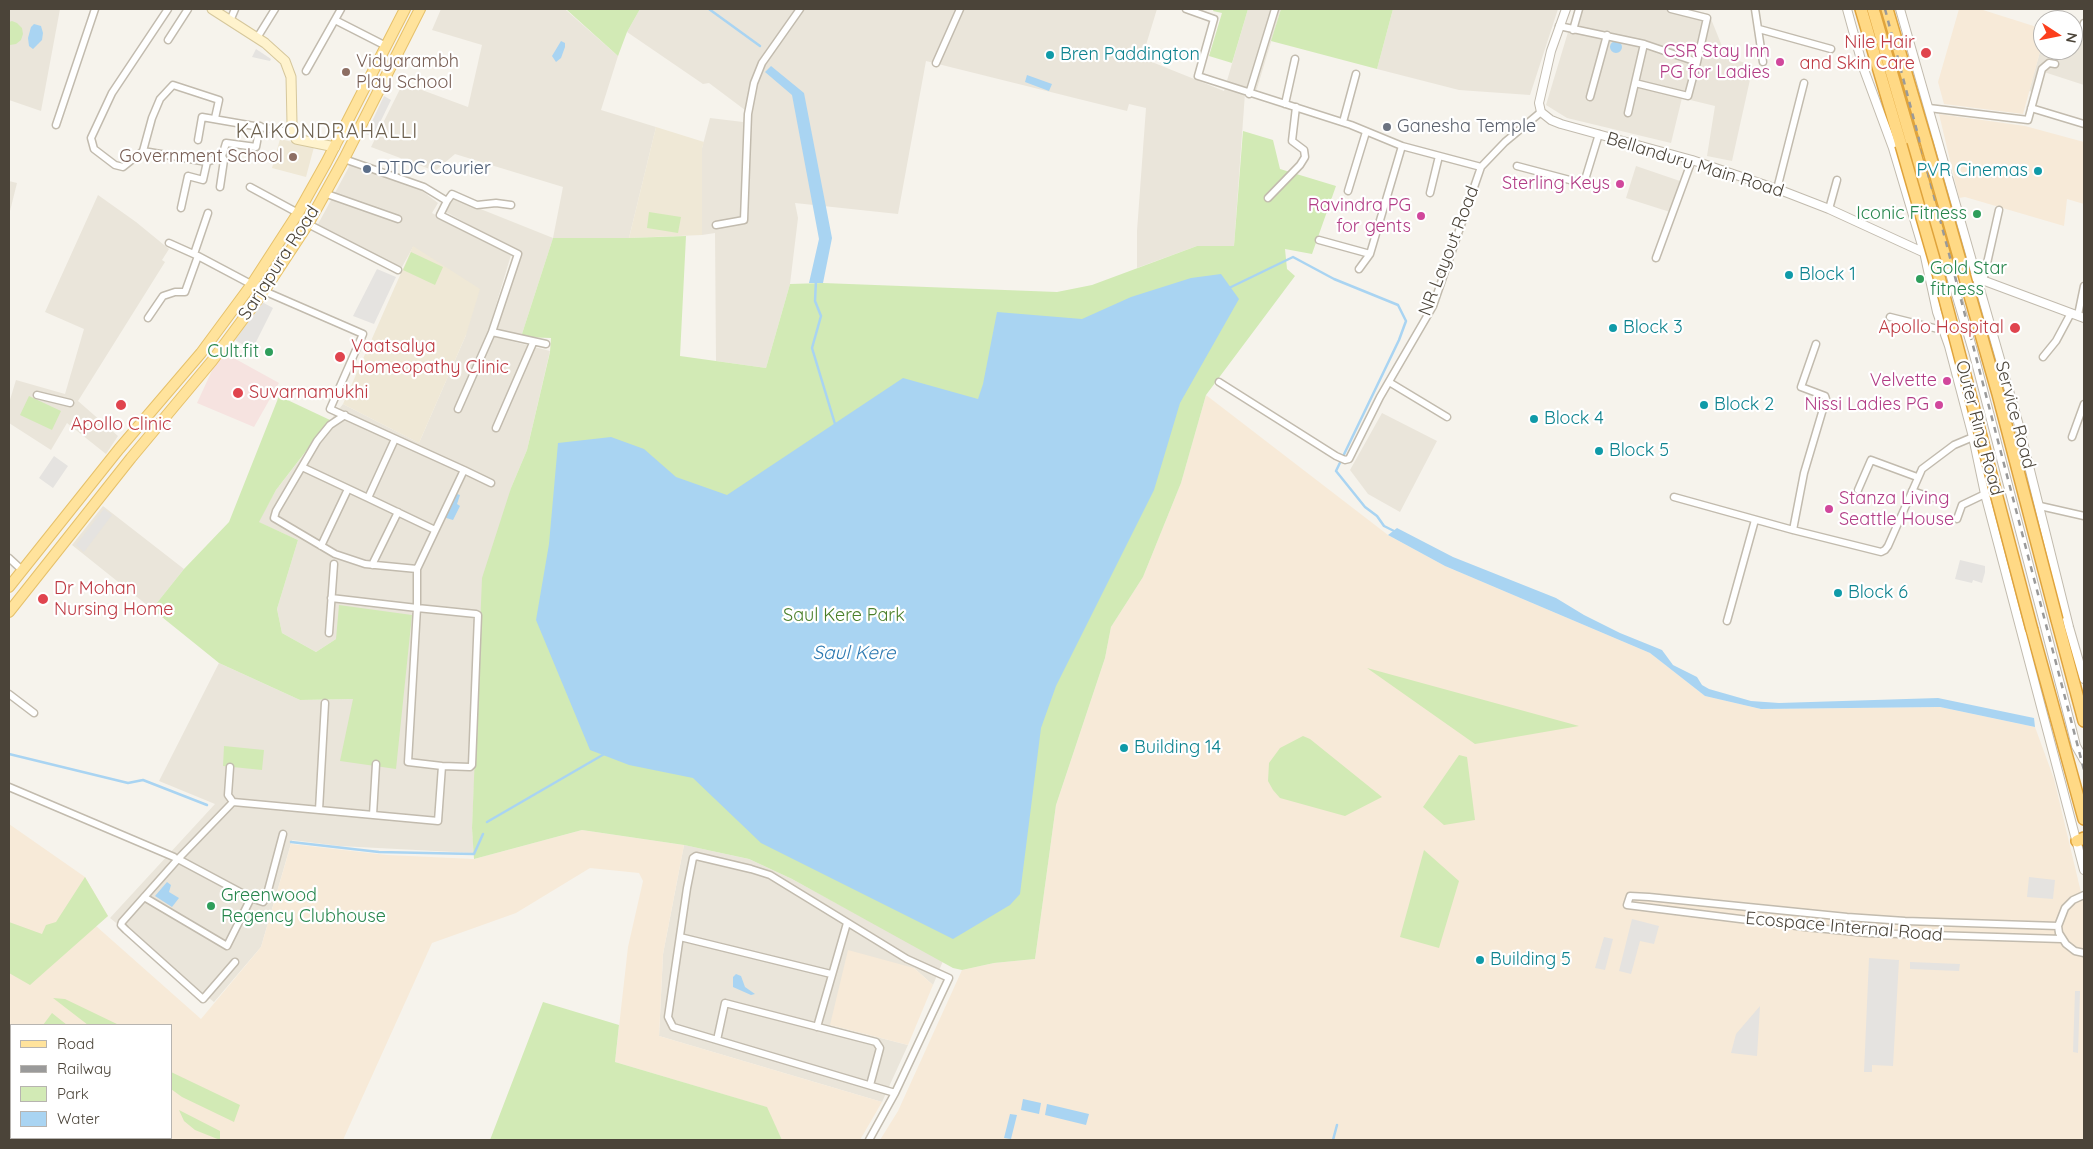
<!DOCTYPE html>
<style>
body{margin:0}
#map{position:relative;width:2093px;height:1149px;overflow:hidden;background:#f6f3ec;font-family:Quicksand,sans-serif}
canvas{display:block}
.frame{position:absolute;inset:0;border:10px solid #4b4439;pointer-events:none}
.legend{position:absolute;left:10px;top:1024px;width:162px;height:115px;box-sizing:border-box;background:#fff;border:1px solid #b7b4b0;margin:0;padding:6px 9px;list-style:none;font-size:15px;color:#4b4439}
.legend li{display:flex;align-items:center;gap:10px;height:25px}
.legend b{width:25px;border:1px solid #b7b4b0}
.north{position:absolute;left:2033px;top:10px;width:50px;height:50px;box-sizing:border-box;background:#fff;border:1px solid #b7b4b0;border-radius:50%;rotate:101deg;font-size:14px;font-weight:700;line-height:20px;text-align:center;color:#4b4439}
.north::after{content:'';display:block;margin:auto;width:18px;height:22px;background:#fc3f1d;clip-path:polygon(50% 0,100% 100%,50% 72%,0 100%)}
</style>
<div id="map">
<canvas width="2093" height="1149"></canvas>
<div class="frame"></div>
<ul class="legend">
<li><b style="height:6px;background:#ffe39c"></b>Road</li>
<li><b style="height:6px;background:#9a9a9a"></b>Railway</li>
<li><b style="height:14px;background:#d2eab5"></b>Park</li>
<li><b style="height:14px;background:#a9d4f2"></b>Water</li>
</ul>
<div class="north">N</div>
</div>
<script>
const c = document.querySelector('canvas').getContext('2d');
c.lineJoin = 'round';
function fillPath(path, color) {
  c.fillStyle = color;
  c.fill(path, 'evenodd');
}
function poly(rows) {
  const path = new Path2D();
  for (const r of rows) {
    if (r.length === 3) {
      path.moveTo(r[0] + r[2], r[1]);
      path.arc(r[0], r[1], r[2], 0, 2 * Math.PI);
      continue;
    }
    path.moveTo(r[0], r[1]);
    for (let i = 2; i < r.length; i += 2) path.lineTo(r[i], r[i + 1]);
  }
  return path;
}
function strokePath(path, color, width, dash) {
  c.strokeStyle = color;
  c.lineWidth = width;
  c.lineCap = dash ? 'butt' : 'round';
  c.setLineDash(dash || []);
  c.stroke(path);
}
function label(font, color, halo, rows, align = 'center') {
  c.font = font + ' Quicksand,sans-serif';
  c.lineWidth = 4.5;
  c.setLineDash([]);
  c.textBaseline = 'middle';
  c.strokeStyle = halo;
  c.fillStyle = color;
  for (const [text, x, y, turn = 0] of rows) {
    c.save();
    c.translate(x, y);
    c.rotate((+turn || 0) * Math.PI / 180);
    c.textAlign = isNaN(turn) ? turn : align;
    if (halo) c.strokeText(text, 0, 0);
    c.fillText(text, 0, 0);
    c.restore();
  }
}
const residential = poly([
 [9,9,60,9,41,111,9,100],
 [441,9,566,10,618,56,601,110,656,127,629,238,553,238,521,337,496,331,522,254,446,212,453,198,553,238,563,187,455,154,435,171,371,147,403,83,468,107,482,45,432,30],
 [640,9,1157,9,1142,58,1224,91,1248,9,1281,9,1255,95,1245,93,1234,246,1197,246,1137,268,1137,231,1146,108,1129,104,1127,111,926,61,898,214,795,203,798,218,790,284,766,368,716,361,715,233,702,235,702,148,710,118,743,122,745,110,709,83,703,84,627,32],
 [1393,9,1558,9,1530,95,1459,90,1377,69],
 [1575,9,1686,9,1709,14,1726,56,1753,66,1732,161,1707,156,1715,106,1682,98,1671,143,1567,118,1546,105],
 [2073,32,2084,36,2084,85,2044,72,2039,94,2029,91,2043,41,2043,50,2073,50],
 [350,165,401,181,421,190,438,203,432,213,511,255,487,335,550,351,527,450,511,488,475,765,472,828,474,853,339,846,292,840,261,947,214,1002,110,918,215,804,159,781,219,663,300,700,353,699,396,768,336,639,316,652,282,633,277,609,298,540,258,522,276,490,343,404,419,443,466,335,413,247,402,267,317,226],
 [1636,166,1680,181,1670,212,1626,198],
 [9,181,17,183,9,215],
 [98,195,136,222,169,249,162,260,165,262,78,401,118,436,106,454,67,423,51,450,9,423,9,403,16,380,65,394,84,329,45,312],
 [1382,413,1437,441,1400,512,1368,494,1350,470],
 [103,506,184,569,152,609,72,545],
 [684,845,749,859,792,879,943,961,933,985,914,968,830,1025,908,1045,882,1102,659,1036,663,954]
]);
const commercial = poly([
 [1959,9,1980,9,2043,29,2043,41,2023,114,1944,104,1938,82],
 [1939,114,2025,126,2084,142,2084,204,2067,199,2064,226,1965,197,1959,198],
 [1206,395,1388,535,1445,566,1650,653,1705,696,1761,709,1940,707,2035,727,2054,779,2084,905,2084,1140,880,1140,898,1111,962,970,994,963,1035,959,1056,805,1105,658,1111,627,1143,577,1181,483],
 [9,824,85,877,108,916,96,926,201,1019,261,947,291,844,387,855,474,859,582,830,684,845,663,954,659,1036,882,1102,860,1140,782,1140,766,1107,615,1062,628,947,643,881,639,873,590,868,516,913,432,943,343,1140,23,1140,24,1138,171,1138,171,1025,11,1025,11,1122,9,1120],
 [848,950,914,968,933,985,908,1045,830,1025]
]);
const education = poly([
 [656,127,704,142,702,148,702,235,629,238],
 [280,139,314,147,306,177,272,168],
 [413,246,480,289,466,335,419,443,343,404]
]);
const medical = poly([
 [221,351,279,383,254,427,197,403]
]);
const green = poly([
 [562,9,640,9,627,32,618,56,567,10],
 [1214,9,1248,9,1232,63,1209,56,1222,13,1213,11],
 [1281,9,1393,9,1377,69,1271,41],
 [12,21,17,23,22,28,23,34,21,40,16,44,10,45,9,22],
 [1243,131,1273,140,1280,169,1336,186,1312,254,1285,249,1287,269,1295,276,1206,395,1181,483,1143,577,1111,627,1105,658,1056,805,1035,959,994,963,962,970,953,968,792,879,749,859,684,845,582,830,474,859,472,828,482,578,511,488,527,450,550,352,551,338,521,337,553,238,629,238,686,236,680,356,766,368,790,284,823,283,1057,292,1092,285,1197,246,1234,246],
 [649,212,681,217,678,233,647,228],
 [411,252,443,267,435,285,403,270],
 [29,396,61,411,52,430,20,415],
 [279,396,330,420,276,490,259,522,298,540,277,609,282,633,316,652,336,639,339,605,412,615,396,769,340,761,353,699,300,700,219,663,152,609,184,569,229,522],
 [1367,668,1579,726,1475,744],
 [1303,736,1310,739,1382,797,1345,816,1280,798,1273,790,1268,781,1269,763,1280,748],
 [224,746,264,750,262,770,223,766],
 [1459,755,1467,757,1475,820,1444,825,1423,807],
 [1424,850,1459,881,1439,948,1400,937],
 [85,877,108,916,30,985,9,973,9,922,42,934,46,925,56,922],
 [53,998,65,999,119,1025,88,1025],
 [543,1002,619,1025,615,1062,767,1107,782,1140,490,1140],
 [52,1013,67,1025,43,1025],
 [171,1072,240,1105,234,1122,182,1097,171,1089],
 [179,1110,220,1131,220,1140,195,1130,184,1121]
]);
const parking = poly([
 [256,49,271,59,270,61,252,57],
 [384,96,391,100,373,137,366,134],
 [377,269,396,277,374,324,353,316],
 [262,302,273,308,252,350,235,340],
 [54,456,68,466,53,488,39,478],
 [104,509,112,515,84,552,76,545],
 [1960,560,1985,566,1985,572,1982,583,1973,580,1972,583,1955,579],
 [2029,877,2055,880,2053,899,2027,897],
 [1632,919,1659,926,1654,944,1640,941,1631,974,1619,971],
 [1604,937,1613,939,1605,970,1595,968],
 [1869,958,1899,960,1893,1066,1872,1065,1872,1072,1864,1072],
 [1910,962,1960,964,1959,971,1910,969],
 [2075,991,2080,991,2078,1053,2073,1052],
 [1760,1006,1757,1056,1731,1053,1736,1034]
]);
const water = poly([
 [34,24,41,26,43,33,42,40,33,49,29,46,28,38,31,27],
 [1616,47,6],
 [561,41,565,43,565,47,561,58,556,62,552,56],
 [771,66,804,93,832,238,823,283,809,283,819,239,792,95,765,72],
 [1027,75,1052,84,1049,91,1025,82],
 [1221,274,1239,299,1180,403,1154,490,1056,686,1041,728,1020,894,1010,905,953,939,761,843,693,778,629,765,590,750,536,620,549,544,558,443,611,437,644,449,676,477,727,495,903,378,978,399,983,384,997,312,1082,319,1131,297,1191,278],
 [454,493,460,495,457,504,460,506,453,520,443,517],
 [1397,528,1453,557,1556,598,1584,615,1620,633,1662,650,1673,665,1697,677,1702,685,1709,689,1751,701,1779,703,1938,698,2034,718,2035,727,1940,707,1761,709,1705,696,1650,653,1445,566,1388,535],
 [167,882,171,885,169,892,179,898,172,907,155,896],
 [736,974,741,976,745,987,755,994,751,995,733,987,733,977],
 [1023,1099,1041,1103,1039,1114,1021,1110],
 [1047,1104,1089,1114,1086,1125,1045,1115],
 [1010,1114,1017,1115,1011,1139,1004,1138]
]);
const stream = poly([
 [709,9,760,46],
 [816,280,815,301,821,316,812,348,835,424],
 [1229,288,1293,257,1334,279,1398,305,1406,321,1399,340,1336,471,1365,507,1377,516,1384,526,1394,531],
 [9,754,128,783,143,780,207,805],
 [487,822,606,753],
 [291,842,379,852,474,854,483,834],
 [1333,1140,1337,1125]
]);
const minor = poly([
 [168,9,112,93,91,138,94,149,115,165,123,167,143,151,207,162,222,156,226,143,256,147,260,126],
 [1186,9,1214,19,1198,76,1351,125,1402,146,1481,167],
 [1671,9,1707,18,1697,62],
 [1755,9,1763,62],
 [335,20,386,46],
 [230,21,235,9],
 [1559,26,1644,44,1697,62,1688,96,1635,83],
 [1759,29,1831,49],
 [1573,30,1579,9],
 [2081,32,2084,23],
 [257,38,275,9],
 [168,40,188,9],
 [936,63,960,9],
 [306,71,341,9],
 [1249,94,1275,9],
 [1590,97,1607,35],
 [1285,104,1295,59],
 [1929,108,2028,120,2042,69,2049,63,2055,64],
 [2031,108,2084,124],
 [1628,113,1644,44],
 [1343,122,1356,74],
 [56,125,95,9],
 [198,140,202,117,283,131,294,129],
 [143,151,152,118,160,99,173,85,219,100,215,118],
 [344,159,424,187,447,201,440,215,518,254,492,332,458,409],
 [1517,166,1581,183,1584,183,1599,134],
 [220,187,224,160,222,156],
 [250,187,298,213],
 [1777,189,1804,83],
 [1348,191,1366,132],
 [324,193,398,219],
 [1430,193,1439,156],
 [1268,198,1300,165,1305,157,1304,150,1292,141,1296,107],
 [447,201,452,194,477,205,496,203,511,205],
 [181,208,188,176,203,180,207,162],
 [1829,209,1837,180],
 [308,224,398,270],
 [716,225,744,220,748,114,754,83,762,63,800,9],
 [1319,240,1370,254],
 [169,243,198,256,264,291,363,334,330,409,464,470,417,569,417,608,408,762,442,766,470,767,472,765,478,615,476,614,417,608,331,598],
 [194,254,208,213],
 [1656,258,1692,160],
 [1359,269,1370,254,1402,146],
 [1983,281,1999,210],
 [2078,315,2084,286],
 [1890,317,1942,330],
 [148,318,163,296,175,292,185,292,198,256],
 [492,332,546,344],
 [2043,357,2056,341,2071,313],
 [1219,382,1336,456,1345,460,1349,459,1380,397,1433,306,1481,167,1505,142,1541,112],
 [1389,382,1447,417],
 [37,395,70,403],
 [345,415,330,425,317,441,276,511,274,518,335,554,365,564,417,569],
 [496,428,533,343],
 [2072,437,2084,404],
 [395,439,368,498,435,530],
 [302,467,368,498],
 [464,470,491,483],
 [1858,490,1871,460,1917,477],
 [1912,491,1937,499],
 [1674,497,1793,530,1881,552,1885,550,1888,546,1922,469,1954,445,1973,437],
 [2040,506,2084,516],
 [1957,519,1962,505,1985,494],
 [1793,530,1804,473,1826,399,1825,396,1801,387,1816,344],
 [321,546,348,489],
 [9,558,22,570],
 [372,565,398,512],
 [1727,621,1755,520],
 [329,633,334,564],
 [9,694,34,713],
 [230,767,228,795,233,802],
 [9,787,174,857],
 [319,810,325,703],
 [373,815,376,764],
 [2084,895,2073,900,2065,908,2058,926,2059,933,2066,944,2075,951,2084,953],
 [144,897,227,946,251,898,178,859],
 [251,898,263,902,266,898,283,834],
 [2058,926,1905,921,1847,917,1649,897,1630,896,1627,905,1805,927,1867,933,2062,939],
 [680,937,831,974],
 [235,962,203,999,126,930,121,925,122,922,178,859,233,802,438,821,442,766],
 [817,1027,847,923],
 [717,1040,725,1003,876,1042,880,1048,870,1085],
 [869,1140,895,1093,949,978,907,959,770,875,751,869,696,856,693,858,687,888,668,1017,673,1027,895,1093]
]);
const tertiary = poly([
 [1566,9,1551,51,1539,103,1541,112,1551,120,1561,124,1692,160,1780,190,1829,209,1927,254],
 [1847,9,1863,67,1893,148,1924,252,1937,312,1949,346,1973,437,1985,494,2084,870],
 [1900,9,2018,422,2069,627,2084,679],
 [1947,263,1973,351,2072,730,2076,746,2084,760],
 [1974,277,2084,318]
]);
const secondary = poly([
 [212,9,265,43,285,61,291,77,292,123,296,139,335,147]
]);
const primary = poly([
 [9,587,119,449,201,353,252,284,298,213,326,163,405,9],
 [9,612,131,458,212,361,264,291,308,224,344,159,420,9]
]);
const trunk = poly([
 [1861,9,1901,145],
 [1873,9,1947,263],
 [1887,9,1926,141],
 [2057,620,2084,721],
 [2032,630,2084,819],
 [2077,841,2084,838]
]);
const rail = poly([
 [1885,9,2084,770]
]);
const trunkBridge = poly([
 [1926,141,1998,394,2057,620],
 [1901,145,1938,273,2032,630]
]);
const markers = [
 [1926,53,6,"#e0444e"],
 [1050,55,5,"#0f9aa8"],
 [1780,62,5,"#d1479c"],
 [346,72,5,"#8d6e63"],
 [1387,127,5,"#6b7280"],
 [293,157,5,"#8d6e63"],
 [367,169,5,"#5c6f8a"],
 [2038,171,5,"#0f9aa8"],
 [1620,184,5,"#d1479c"],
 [1977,214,5,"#2e9e5b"],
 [1421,216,5,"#d1479c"],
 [1789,275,5,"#0f9aa8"],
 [1920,279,5,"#2e9e5b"],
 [1613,328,5,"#0f9aa8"],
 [2015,328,6,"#e0444e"],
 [269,352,5,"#2e9e5b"],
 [340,357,6,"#e0444e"],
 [1947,381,5,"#d1479c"],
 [238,393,6,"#e0444e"],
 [121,405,6,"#e0444e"],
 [1704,405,5,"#0f9aa8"],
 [1939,405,5,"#d1479c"],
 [1534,419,5,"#0f9aa8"],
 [1599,451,5,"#0f9aa8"],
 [1829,509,5,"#d1479c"],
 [1838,593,5,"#0f9aa8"],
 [43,599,6,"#e0444e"],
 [1124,748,5,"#0f9aa8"],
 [211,906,5,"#2e9e5b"],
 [1480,960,5,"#0f9aa8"]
];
const healthNames = [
 ["Nile Hair",1915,43,"right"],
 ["and Skin Care",1915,64,"right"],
 ["Apollo Hospital",2004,328,"right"],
 ["Vaatsalya",351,347],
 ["Homeopathy Clinic",351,368],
 ["Suvarnamukhi",249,393],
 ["Apollo Clinic",121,425,"center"],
 ["Dr Mohan",54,589],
 ["Nursing Home",54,610]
];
const hotelNames = [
 ["CSR Stay Inn",1770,52],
 ["PG for Ladies",1770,73],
 ["Sterling Keys",1610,184],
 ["Ravindra PG",1411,206],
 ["for gents",1411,227],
 ["Velvette",1937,381],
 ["Nissi Ladies PG",1929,405],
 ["Stanza Living",1839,499,"left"],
 ["Seattle House",1839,520,"left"]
];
const cultureNames = [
 ["Bren Paddington",1060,55],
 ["PVR Cinemas",2028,171,"right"],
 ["Block 1",1799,275],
 ["Block 3",1623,328],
 ["Block 2",1714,405],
 ["Block 4",1544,419],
 ["Block 5",1609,451],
 ["Block 6",1848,593],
 ["Building 14",1134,748],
 ["Building 5",1490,960]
];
const educationNames = [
 ["Vidyarambh",356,62],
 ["Play School",356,83],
 ["Government School",283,157,"right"]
];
const worshipNames = [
 ["Ganesha Temple",1397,127]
];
const streetNames = [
 ["Bellanduru Main Road",1695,165,17],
 ["NR Layout Road",1449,251,-69],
 ["Sarjapura Road",279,263,-57],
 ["Service Road",2015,415,75],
 ["Outer Ring Road",1979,428,75],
 ["Ecospace Internal Road",1844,927,5]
];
const serviceNames = [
 ["DTDC Courier",377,169]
];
const leisureNames = [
 ["Iconic Fitness",1967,214],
 ["Gold Star",1930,269,"left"],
 ["fitness",1930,290,"left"],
 ["Cult.fit",259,352],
 ["Greenwood",221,896,"left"],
 ["Regency Clubhouse",221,917,"left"]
];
const parkNames = [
 ["Saul Kere Park",844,616]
];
const waterNames = [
 ["Saul Kere",854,653]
];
const quarterNames = [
 ["KAIKONDRAHALLI",327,132]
];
fillPath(residential, '#eae5da');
fillPath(commercial, '#f7ead8');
fillPath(education, '#efe8d6');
fillPath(medical, '#f6e3e0');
fillPath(green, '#d2eab5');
fillPath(parking, '#e5e3e0');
fillPath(water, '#a9d4f2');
strokePath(stream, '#a9d4f2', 2.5);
strokePath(minor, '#c2bbae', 9);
strokePath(tertiary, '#c2bbae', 10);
strokePath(secondary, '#d6c79b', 11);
strokePath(primary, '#e6c16a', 12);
strokePath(trunk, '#e0a43c', 14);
strokePath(minor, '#fff', 6);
strokePath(tertiary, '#fff', 8);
strokePath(secondary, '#fff3cd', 9);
strokePath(primary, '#ffe39c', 10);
strokePath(trunk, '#ffd985', 11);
strokePath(rail, '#9a9a9a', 2.5, [6, 6]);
strokePath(trunkBridge, '#e0a43c', 14, []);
strokePath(trunkBridge, '#ffd985', 11);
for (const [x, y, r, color] of markers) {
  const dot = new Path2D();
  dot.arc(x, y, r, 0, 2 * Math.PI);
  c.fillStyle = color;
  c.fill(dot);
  strokePath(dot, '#fff', 2);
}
label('18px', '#be3a42', '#fff', healthNames, 'left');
label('18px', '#b23c85', '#fff', hotelNames, 'right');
label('18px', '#0d838f', '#fff', cultureNames, 'left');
label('18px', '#785e54', '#fff', educationNames, 'left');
label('18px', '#5b616d', '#fff', worshipNames, 'left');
label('18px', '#4b4439', '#fff', streetNames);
label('18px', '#4e5e75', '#fff', serviceNames, 'left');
label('18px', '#27864d', '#fff', leisureNames, 'right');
label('18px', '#4a7f2a', '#fff', parkNames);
label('italic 19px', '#2e7ab2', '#fff', waterNames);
c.letterSpacing = '1px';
label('20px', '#6e6250', '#fff', quarterNames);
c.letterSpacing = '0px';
</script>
